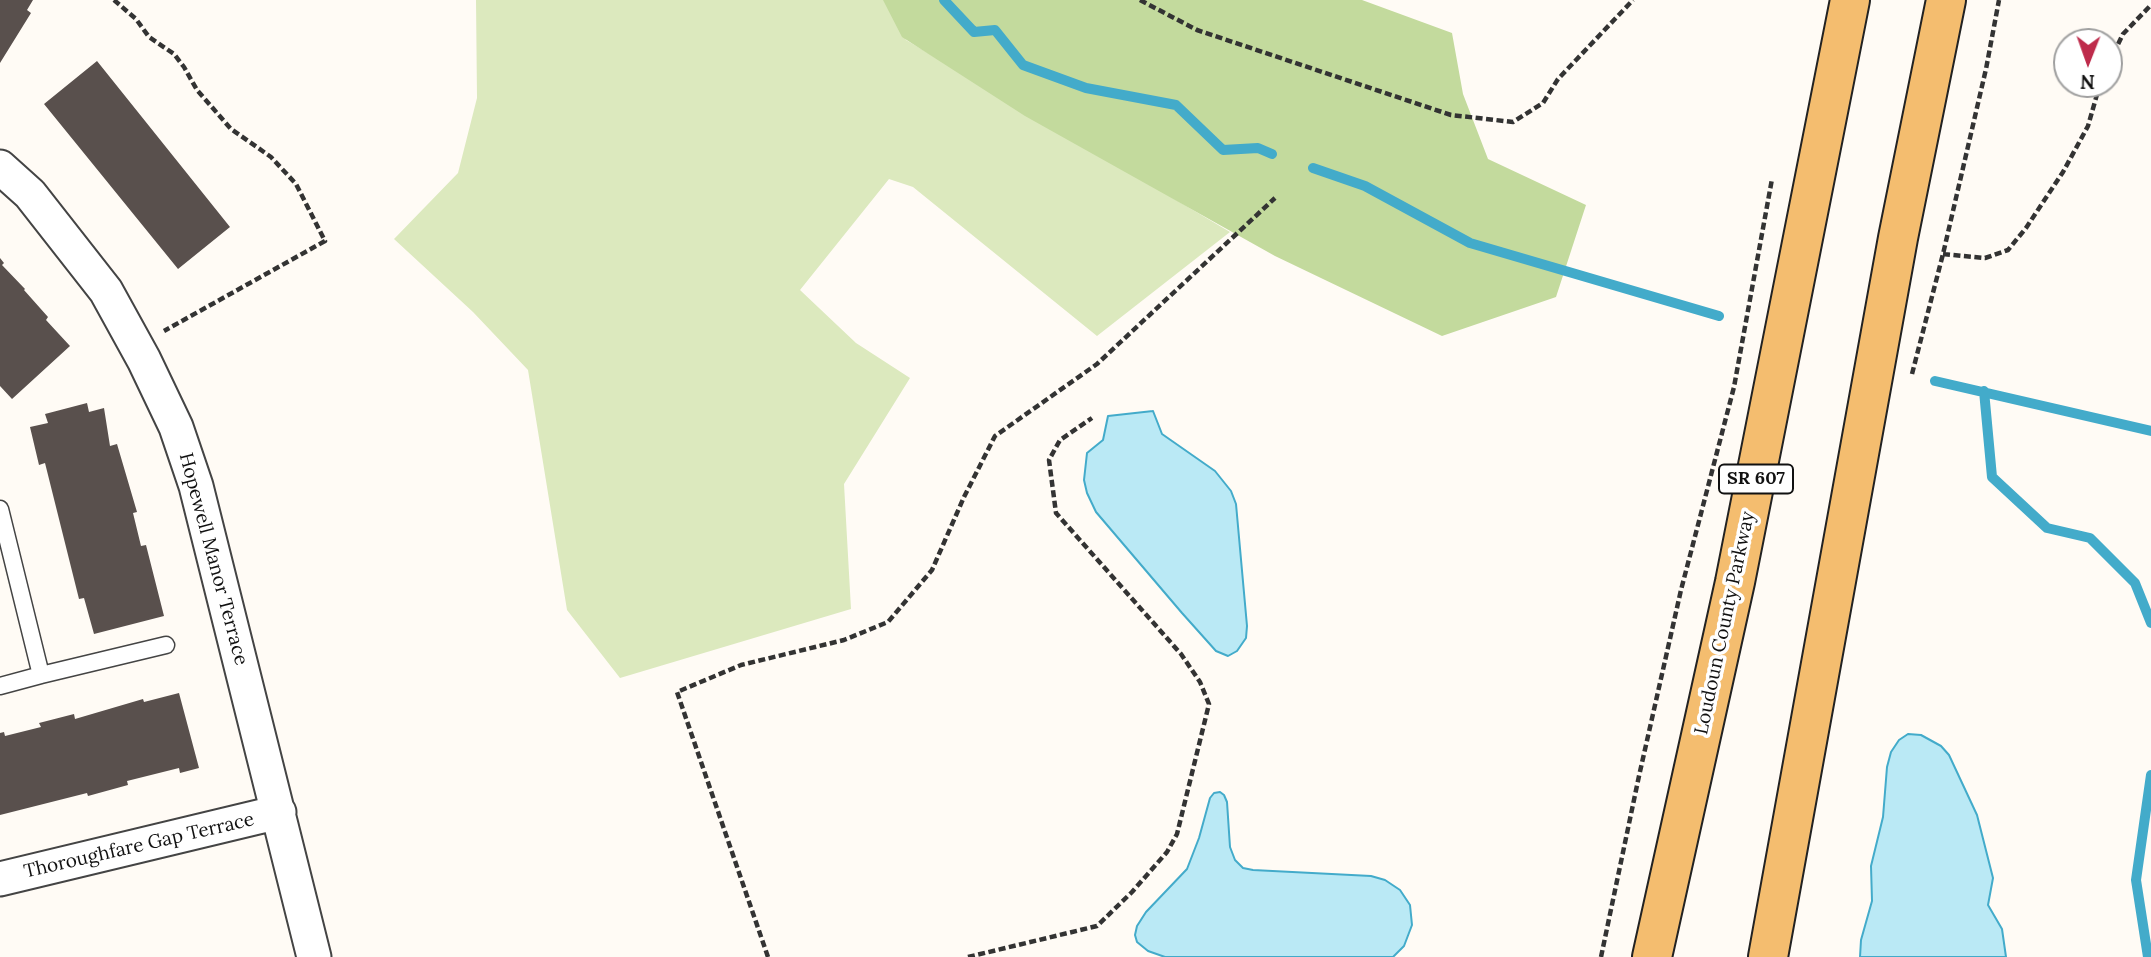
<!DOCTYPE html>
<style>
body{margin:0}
#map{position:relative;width:2151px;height:957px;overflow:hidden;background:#fffbf5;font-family:Lora,serif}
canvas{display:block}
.north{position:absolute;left:2053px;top:28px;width:70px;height:70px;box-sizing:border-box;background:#fff;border:2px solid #a0a0a0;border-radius:50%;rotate:181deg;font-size:19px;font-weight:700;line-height:28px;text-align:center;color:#111}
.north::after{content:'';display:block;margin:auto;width:24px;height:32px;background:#be2b4b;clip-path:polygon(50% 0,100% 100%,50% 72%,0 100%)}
</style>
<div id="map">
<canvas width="2151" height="957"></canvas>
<div class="north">N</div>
</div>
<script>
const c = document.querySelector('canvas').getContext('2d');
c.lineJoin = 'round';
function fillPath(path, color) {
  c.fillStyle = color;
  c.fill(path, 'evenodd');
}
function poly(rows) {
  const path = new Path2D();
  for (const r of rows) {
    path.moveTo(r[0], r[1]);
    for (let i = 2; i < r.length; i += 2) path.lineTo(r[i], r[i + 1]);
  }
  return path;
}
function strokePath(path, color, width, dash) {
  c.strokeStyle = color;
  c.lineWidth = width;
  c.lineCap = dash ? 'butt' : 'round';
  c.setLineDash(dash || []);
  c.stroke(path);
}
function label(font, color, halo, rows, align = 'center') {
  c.font = font + ' Lora,serif';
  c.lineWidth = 7;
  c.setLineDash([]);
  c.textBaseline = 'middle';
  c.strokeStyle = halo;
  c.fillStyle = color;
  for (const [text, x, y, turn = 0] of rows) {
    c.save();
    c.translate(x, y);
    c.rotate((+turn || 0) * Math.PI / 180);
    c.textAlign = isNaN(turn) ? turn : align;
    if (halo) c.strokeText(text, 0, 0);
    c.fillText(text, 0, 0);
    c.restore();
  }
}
const green = poly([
 [476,0,885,0,906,40,1230,232,1097,336,913,187,889,179,800,290,856,343,910,378,844,484,851,609,620,678,567,610,528,370,473,312,394,239,458,173,477,98]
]);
const forest = poly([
 [883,0,1362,0,1452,33,1463,94,1488,159,1586,205,1556,297,1442,336,1275,256,1025,116,902,37]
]);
const water = poly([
 [1153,411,1162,434,1215,471,1231,491,1236,504,1247,626,1246,638,1237,651,1228,656,1216,651,1182,613,1096,512,1087,493,1084,480,1087,453,1103,440,1108,416,1153,411],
 [1908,734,1921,735,1941,746,1949,755,1977,815,1993,878,1988,905,2002,929,2006,957,1860,957,1861,940,1872,901,1871,866,1883,817,1887,767,1891,752,1899,740,1908,734],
 [1220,792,1224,795,1227,802,1230,847,1235,860,1243,868,1253,870,1371,876,1385,880,1400,890,1410,905,1412,925,1404,946,1393,957,1165,957,1148,951,1137,942,1135,935,1137,926,1146,912,1187,869,1199,838,1210,798,1214,793,1220,792]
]);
const stream = poly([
 [944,0,974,32,995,30,1023,65,1086,88,1176,105,1223,150,1258,148,1272,154],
 [1313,168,1365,186,1470,243,1719,316],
 [1935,381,2151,431],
 [1984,391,1992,477,2047,528,2090,538,2135,583,2151,623],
 [2148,957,2136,880,2151,775]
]);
const building = poly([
 [0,0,33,0,27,10,31,13,0,63],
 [97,61,230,227,178,269,44,104],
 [0,258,4,263,2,265,25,289,24,290,48,317,46,320,70,346,12,399,0,386],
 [87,403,89,412,104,408,110,446,117,444,137,512,133,513,141,546,146,545,164,616,94,634,84,598,79,599,45,463,39,465,30,427,48,423,45,414],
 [179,693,199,768,180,773,179,768,127,781,128,785,88,796,87,793,0,815,0,733,4,732,5,736,41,727,39,723,74,714,75,719,143,699,144,702]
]);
const path = poly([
 [114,0,136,19,149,37,174,54,184,67,197,90,231,129,271,157,296,184,325,241,164,331],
 [1140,0,1197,30,1451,115,1513,122,1543,103,1558,79,1633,0],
 [2109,63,2123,34,2151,5],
 [1943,254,1985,258,2008,250,2026,228,2063,172,2088,126,2100,84],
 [1912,374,1943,254,1986,69,1999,0],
 [768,957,677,692,741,665,844,640,888,622,932,570,964,497,995,436,1097,364,1275,198],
 [968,957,1097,926,1132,892,1167,852,1177,834,1209,704,1200,682,1181,654,1056,513,1049,460,1060,440,1092,418],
 [1601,957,1639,776,1681,590,1734,387,1772,179]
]);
const lane = poly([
 [0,509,41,675,0,686],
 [41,675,166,645]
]);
const street = poly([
 [0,167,30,194,106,291,144,360,176,427,196,486,314,957],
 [0,879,279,812]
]);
const primary = poly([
 [1652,957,1735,582,1850,0],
 [1768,957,1898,238,1946,0]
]);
const shields = [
 [1756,479,74]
];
const shieldNames = [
 ["SR 607",1756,479]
];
const streetNames = [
 ["Hopewell Manor Terrace",213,559,75],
 ["Loudoun County Parkway",1725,623,-78],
 ["Thoroughfare Gap Terrace",139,846,-13]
];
fillPath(green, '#dce9be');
fillPath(forest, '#c3da9d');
fillPath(water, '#bae9f5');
strokePath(water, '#43abca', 2);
strokePath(stream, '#43abca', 10);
fillPath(building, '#59504d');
strokePath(lane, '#444', 19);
strokePath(street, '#444', 37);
strokePath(primary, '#222', 42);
strokePath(path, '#333', 4.5, [7, 3.5]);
strokePath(lane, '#fff', 16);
strokePath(street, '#fff', 33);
strokePath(primary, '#f4bd6f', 38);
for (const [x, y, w] of shields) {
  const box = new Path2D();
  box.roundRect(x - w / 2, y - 14.5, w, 29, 5);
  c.fillStyle = '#fff';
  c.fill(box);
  strokePath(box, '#111', 2);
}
label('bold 18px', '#111', null, shieldNames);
label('19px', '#111', '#fff', streetNames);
</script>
